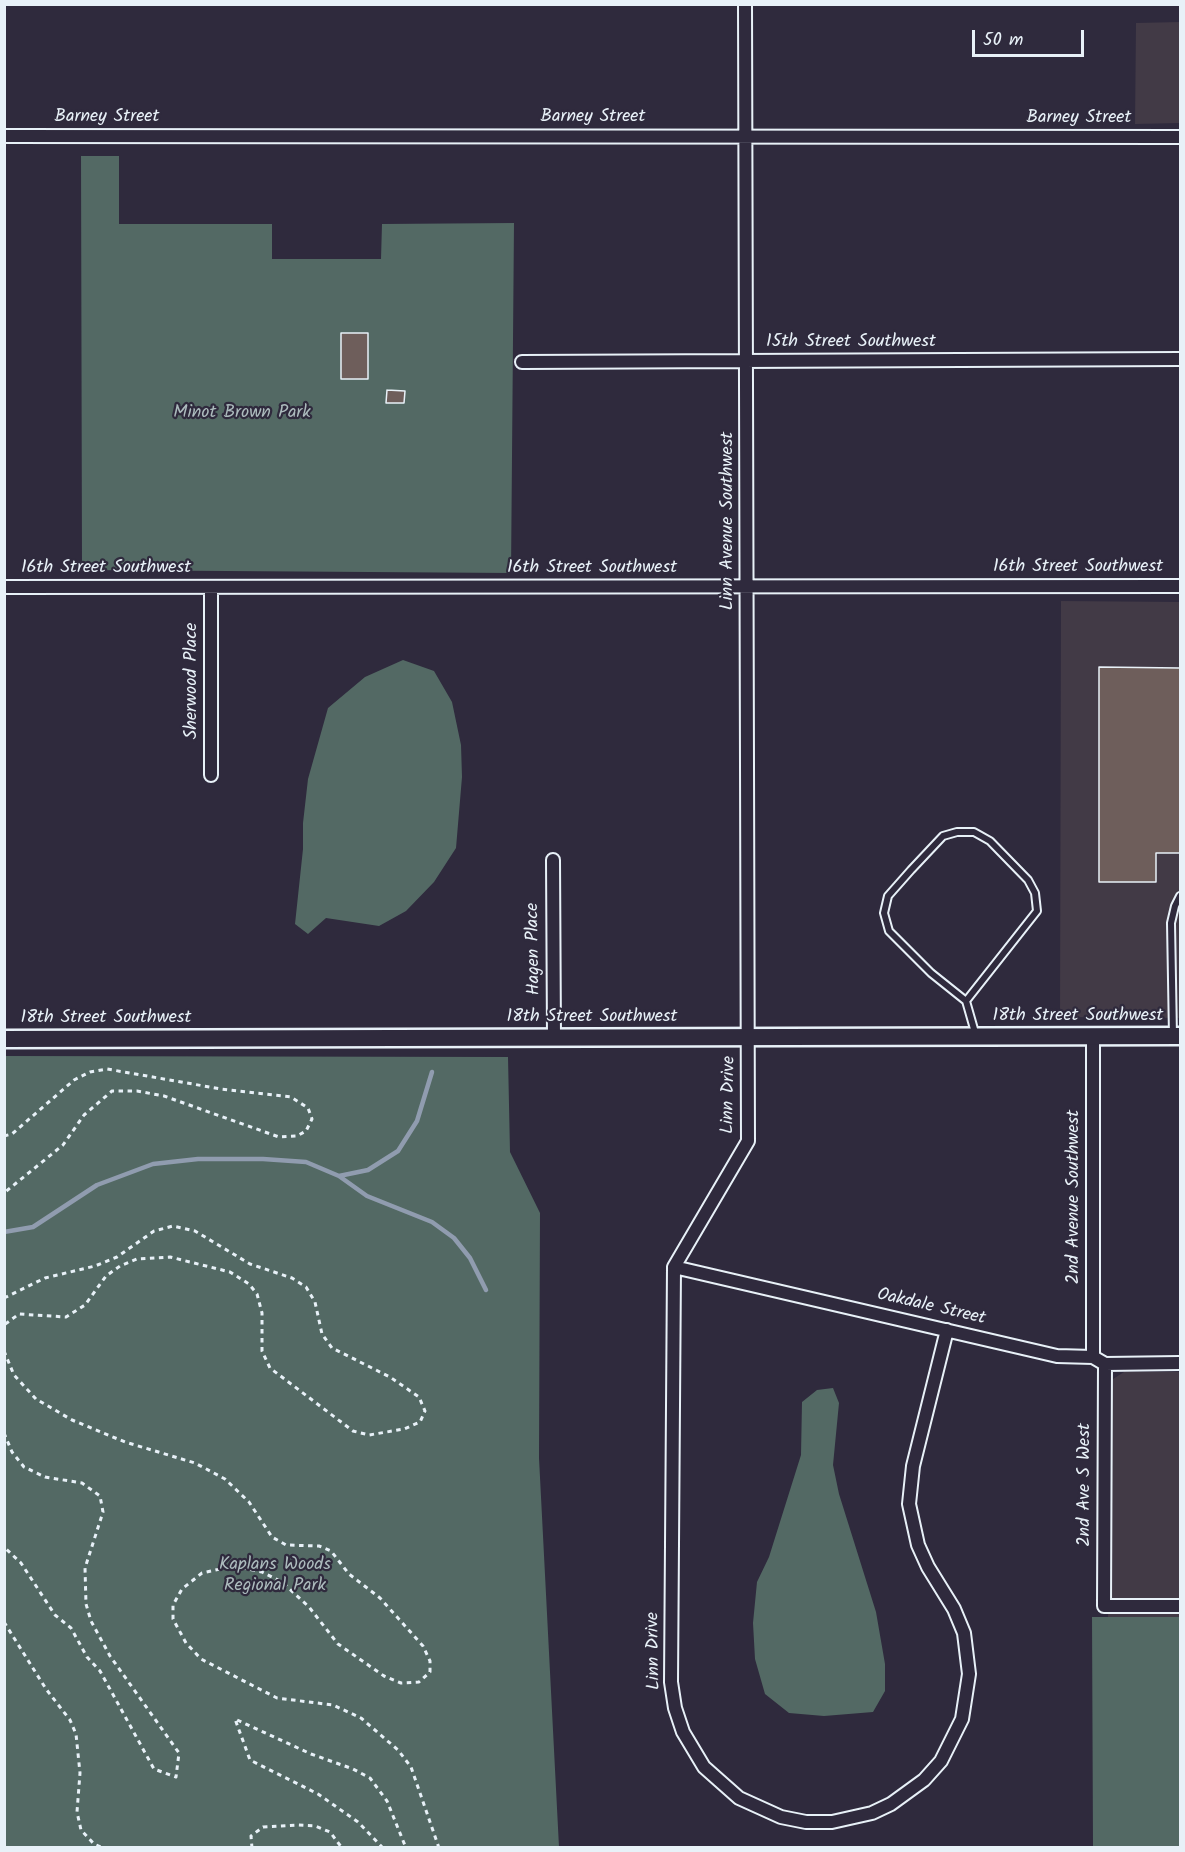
<!DOCTYPE html>
<style>
body{margin:0}
#map{position:relative;width:1185px;height:1852px;overflow:hidden;background:#2f2a3d;font-family:Kalam,sans-serif}
canvas{display:block}
.frame{position:absolute;inset:0;border:6px solid #e8f1f8;pointer-events:none}
.scale{position:absolute;left:972px;top:30px;width:112px;height:27px;box-sizing:border-box;border:3px solid #e8f1f8;border-top:0;padding-left:8px;font-size:18px;line-height:21px;white-space:nowrap;color:#e8f1f8;-webkit-text-stroke:4px #2f2a3d;paint-order:stroke}
</style>
<div id="map">
<canvas width="1185" height="1852"></canvas>
<div class="frame"></div>
<div class="scale">50 m</div>
</div>
<script>
const c = document.querySelector('canvas').getContext('2d');
c.lineJoin = 'round';
function fillPath(path, color) {
  c.fillStyle = color;
  c.fill(path, 'evenodd');
}
function poly(rows) {
  const path = new Path2D();
  for (const r of rows) {
    path.moveTo(r[0], r[1]);
    for (let i = 2; i < r.length; i += 2) path.lineTo(r[i], r[i + 1]);
  }
  return path;
}
function strokePath(path, color, width, dash) {
  c.strokeStyle = color;
  c.lineWidth = width;
  c.lineCap = dash ? 'butt' : 'round';
  c.setLineDash(dash || []);
  c.stroke(path);
}
function label(font, color, halo, rows, align = 'center') {
  c.font = font + ' Kalam,sans-serif';
  c.lineWidth = 4.5;
  c.setLineDash([]);
  c.textBaseline = 'middle';
  c.strokeStyle = halo;
  c.fillStyle = color;
  for (const [text, x, y, turn = 0] of rows) {
    c.save();
    c.translate(x, y);
    c.rotate((+turn || 0) * Math.PI / 180);
    c.textAlign = isNaN(turn) ? turn : align;
    if (halo) c.strokeText(text, 0, 0);
    c.fillText(text, 0, 0);
    c.restore();
  }
}
const built = poly([
 [1180,22,1180,123,1135,124,1136,23],
 [1061,601,1180,602,1180,1018,1060,1017],
 [1124,1372,1180,1372,1180,1617,1108,1617,1112,1385,1113,1379]
]);
const green = poly([
 [81,156,119,156,119,224,272,224,272,259,381,259,382,224,514,223,511,573,82,570],
 [403,660,434,671,452,702,461,745,462,777,456,848,434,882,406,911,379,926,326,918,308,934,295,924,303,849,303,823,308,779,328,708,365,677],
 [5,1056,508,1057,510,1152,540,1213,539,1458,559,1847,5,1847],
 [833,1388,839,1403,833,1465,839,1494,876,1612,885,1664,885,1691,873,1712,824,1716,789,1713,765,1694,755,1659,753,1623,757,1582,769,1557,801,1455,802,1402,817,1390],
 [1092,1617,1180,1617,1180,1847,1093,1847]
]);
const stream = poly([
 [339,1176,368,1170,398,1151,417,1121,432,1072],
 [4,1232,33,1227,97,1185,153,1164,198,1159,263,1159,306,1162,339,1176,367,1196,432,1222,454,1238,470,1258,486,1290]
]);
const building = poly([
 [341,333,368,333,368,379,341,379,341,333],
 [387,390,405,391,404,403,386,403,387,390],
 [1099,667,1180,668,1180,853,1156,853,1156,882,1099,882,1099,667]
]);
const path = poly([
 [4,1136,12,1134,74,1080,90,1072,107,1069,221,1089,291,1097,308,1108,312,1119,306,1131,297,1136,279,1137,164,1096,137,1091,112,1091,84,1115,63,1145,4,1193],
 [4,1298,45,1278,95,1266,117,1257,154,1231,173,1226,195,1231,250,1264,292,1278,306,1287,315,1302,322,1334,332,1348,390,1377,419,1397,425,1411,420,1422,404,1429,369,1435,353,1431,270,1368,262,1351,262,1313,257,1294,249,1284,230,1272,170,1257,137,1259,120,1266,106,1276,85,1305,66,1317,19,1314,4,1325],
 [4,1351,14,1375,36,1399,72,1420,125,1442,195,1463,225,1479,249,1502,272,1537,286,1545,319,1546,331,1551,349,1574,380,1598,423,1646,430,1661,430,1672,419,1682,401,1683,384,1676,338,1644,309,1607,282,1582,262,1572,234,1566,202,1573,182,1589,173,1605,173,1619,186,1643,201,1659,277,1698,333,1705,361,1718,398,1750,411,1767,439,1848],
 [4,1433,12,1452,24,1467,45,1477,82,1483,100,1496,103,1512,85,1568,86,1604,91,1621,110,1656,179,1753,176,1777,154,1769,100,1671,87,1657,71,1628,55,1615,21,1563,4,1547],
 [4,1622,46,1689,70,1720,76,1734,80,1773,77,1812,81,1830,94,1844,103,1848],
 [252,1848,251,1836,263,1827,297,1825,315,1826,330,1832,342,1848],
 [383,1848,358,1822,318,1794,250,1760,235,1719,311,1754,353,1769,370,1778,387,1801,406,1848]
]);
const lane = poly([
 [966,1001,1037,911,1035,893,1028,880,990,841,974,832,957,832,943,836,911,870,888,896,884,913,889,931,931,973,966,1001,976,1036],
 [1173,1036,1171,923,1175,906,1180,896]
]);
const street = poly([
 [745,4,748,1141,674,1267,671,1682,675,1708,683,1732,704,1767,739,1798,781,1817,806,1822,832,1822,872,1813,891,1804,924,1780,941,1761,962,1719,969,1674,964,1633,954,1609,928,1567,918,1545,909,1504,913,1466,947,1330],
 [4,136,1180,137],
 [522,362,1180,359],
 [4,587,1180,586],
 [211,587,211,775],
 [553,860,554,1038],
 [1093,1036,1093,1357],
 [674,1267,1057,1356,1093,1357,1105,1364,1180,1363],
 [1105,1364,1104,1606,1180,1606]
]);
const secondary = poly([
 [4,1039,1180,1036]
]);
const streetNames = [
 ["Barney Street",107,118],
 ["Barney Street",593,118],
 ["Barney Street",1079,119],
 ["15th Street Southwest",851,343],
 ["Linn Avenue Southwest",729,521,-90],
 ["16th Street Southwest",1078,568],
 ["16th Street Southwest",106,569],
 ["16th Street Southwest",592,569],
 ["Sherwood Place",193,681,-90],
 ["Hagen Place",535,949,-91],
 ["18th Street Southwest",1078,1017],
 ["18th Street Southwest",592,1018],
 ["18th Street Southwest",106,1019],
 ["Linn Drive",730,1095,-89],
 ["2nd Avenue Southwest",1075,1197,-90],
 ["Oakdale Street",931,1308,13],
 ["2nd Ave S West",1086,1485,-90],
 ["Linn Drive",655,1651,-91]
];
const parkNames = [
 ["Minot Brown Park",242,414],
 ["Kaplans Woods",275,1566],
 ["Regional Park",275,1587]
];
fillPath(built, '#423a46');
fillPath(green, '#536964');
strokePath(stream, '#909caf', 4.5);
fillPath(building, '#6e5e5b');
strokePath(building, '#e8f1f8', 1.5);
strokePath(lane, '#e8f1f8', 10);
strokePath(street, '#e8f1f8', 16);
strokePath(secondary, '#e8f1f8', 21);
strokePath(path, '#e8f1f8', 3, [4.5, 4.5]);
strokePath(lane, '#2f2a3d', 6);
strokePath(street, '#2f2a3d', 12);
strokePath(secondary, '#2f2a3d', 16);
label('18px', '#e8f1f8', '#2f2a3d', streetNames);
label('18px', '#acbbbd', '#2f2a3d', parkNames);
</script>
